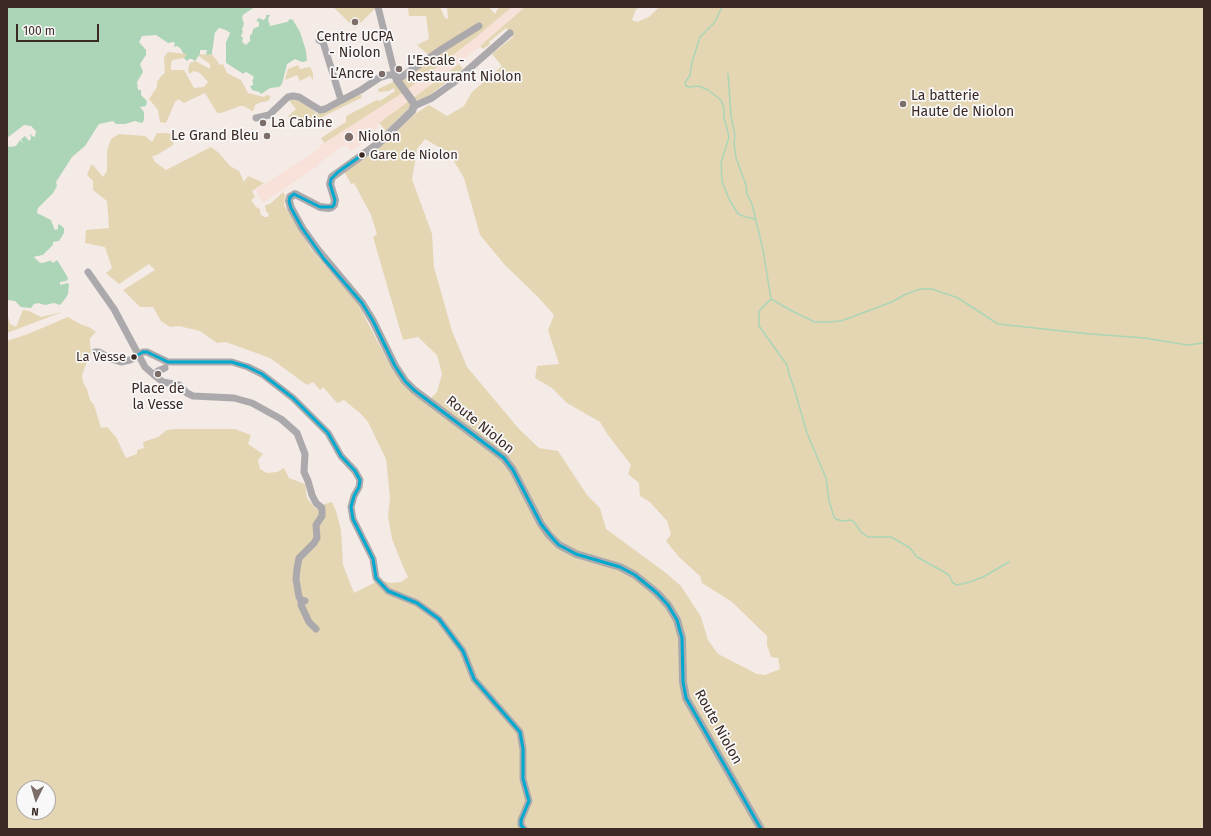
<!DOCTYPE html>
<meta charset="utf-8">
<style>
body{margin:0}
#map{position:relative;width:1211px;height:836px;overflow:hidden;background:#f4eae6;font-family:"Fira Sans",sans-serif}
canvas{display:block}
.frame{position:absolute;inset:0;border:8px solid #3b2924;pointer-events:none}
.north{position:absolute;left:16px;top:780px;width:40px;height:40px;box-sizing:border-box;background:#f8f8f8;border:1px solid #aca5a3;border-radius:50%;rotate:185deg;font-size:11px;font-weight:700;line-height:16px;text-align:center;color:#3b2924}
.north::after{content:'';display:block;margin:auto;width:14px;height:18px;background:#7c6d68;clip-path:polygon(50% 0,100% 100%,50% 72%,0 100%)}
.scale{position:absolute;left:16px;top:24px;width:83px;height:18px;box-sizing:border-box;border:2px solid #3b2924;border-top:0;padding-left:5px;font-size:12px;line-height:14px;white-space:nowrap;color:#3b2924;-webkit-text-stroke:3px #f8f8f8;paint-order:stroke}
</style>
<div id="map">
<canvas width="1211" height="836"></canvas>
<div class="frame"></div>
<div class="north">N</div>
<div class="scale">100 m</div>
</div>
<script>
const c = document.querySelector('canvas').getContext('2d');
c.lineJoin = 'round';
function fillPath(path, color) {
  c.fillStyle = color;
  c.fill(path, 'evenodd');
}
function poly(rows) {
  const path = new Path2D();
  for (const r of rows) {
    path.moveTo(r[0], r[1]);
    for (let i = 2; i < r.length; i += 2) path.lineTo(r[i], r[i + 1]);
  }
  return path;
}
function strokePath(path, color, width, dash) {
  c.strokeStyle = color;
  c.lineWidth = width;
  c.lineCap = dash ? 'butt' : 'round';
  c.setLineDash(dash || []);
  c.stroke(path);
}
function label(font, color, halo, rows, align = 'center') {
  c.font = font + ' "Fira Sans",sans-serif';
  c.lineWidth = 3.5;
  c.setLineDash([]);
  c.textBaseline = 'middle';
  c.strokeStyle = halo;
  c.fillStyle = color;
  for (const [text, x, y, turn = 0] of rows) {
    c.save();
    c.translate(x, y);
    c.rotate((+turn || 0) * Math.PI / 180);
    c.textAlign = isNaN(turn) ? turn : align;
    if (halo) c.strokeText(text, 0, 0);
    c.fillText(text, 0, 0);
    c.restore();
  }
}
const built = poly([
 [512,7,525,7,459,64,413,98,407,90,475,38],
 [404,92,410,101,379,123,376,130,362,139,364,142,360,145,351,151,347,145,340,148,318,164,319,165,263,203,255,189,257,189,320,148,319,146,324,143]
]);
const green = poly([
 [333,7,377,7,355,28],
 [408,7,440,7,445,18,448,19,447,7,489,7,495,14,499,7,512,7,475,38,407,90,400,81,432,58,417,45,429,39,426,16,409,16],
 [525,7,642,7,636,9,632,20,637,22,649,17,659,7,1204,7,1204,829,7,829,7,341,28,334,68,317,82,325,89,327,96,332,90,338,90,345,91,351,82,375,83,382,87,389,90,400,94,405,101,428,107,427,116,437,126,458,137,454,137,450,144,448,143,442,158,437,167,430,175,429,235,429,251,435,248,444,263,454,258,460,260,469,267,473,277,472,284,468,289,478,305,484,307,498,316,509,322,505,332,502,336,511,341,530,343,565,354,593,380,580,391,583,401,582,408,577,402,564,392,539,388,516,390,498,386,459,368,422,361,414,344,400,337,403,323,387,320,390,313,382,307,385,270,358,226,342,217,343,200,331,179,326,170,327,161,321,153,307,140,307,123,290,155,270,149,264,119,284,106,273,112,268,105,247,85,243,86,230,109,228,107,201,93,190,93,181,87,175,91,165,93,165,103,177,107,171,107,151,111,139,119,134,145,136,152,142,157,133,166,133,174,135,173,145,157,155,152,156,155,162,166,170,211,147,219,153,230,166,239,171,244,182,248,176,264,183,252,191,255,197,251,200,256,207,260,209,260,213,262,216,265,217,268,217,269,214,266,211,265,205,270,204,283,192,285,195,284,205,311,249,357,302,393,371,409,389,427,402,437,392,442,374,437,355,418,337,403,340,373,237,377,234,371,215,354,183,351,184,344,171,380,147,415,114,429,105,447,116,464,106,472,92,502,66,492,54,513,37,506,28,489,42,490,44,483,49,480,46],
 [425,139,449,153,464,178,480,235,505,265,538,297,554,315,548,330,559,364,537,366,535,378,552,388,567,403,600,422,608,435,631,465,628,474,639,483,640,496,650,502,667,521,671,534,666,541,679,557,700,576,702,583,732,602,767,636,767,645,771,657,778,658,780,669,765,675,757,674,718,654,708,640,701,617,681,586,666,573,606,529,600,508,587,495,558,451,539,448,519,429,467,367,452,331,434,267,432,234,412,179,417,149],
 [24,788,48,788,48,812,24,812],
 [168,52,187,54,184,58,173,60,171,62,171,70,184,70,194,88,204,87,208,82,200,73,194,71,189,74,188,69,190,63,195,61,210,69,210,64,199,56,200,54,206,55,212,54,220,65,223,64,227,73,241,80,248,93,264,97,266,95,271,96,269,100,265,102,261,102,255,105,254,110,252,111,244,106,240,106,221,113,217,113,205,93,184,103,178,99,175,102,166,123,160,122,158,110,149,99,157,87,157,82,162,75,165,73,164,57],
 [459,64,463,69,435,91,431,96,423,100,415,100,413,98],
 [298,65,300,69,310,67,313,73,313,80,310,76,300,81,297,75,285,80,288,69],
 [395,81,404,92,324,143,321,138,346,122,346,116,377,100,380,101,395,91,394,88,389,91,379,92,378,89],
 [358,94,362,95,361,98,322,117,312,127,306,121,291,120,288,116,296,109,288,99,296,98,308,106,317,114],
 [409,101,410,107,386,131,379,123],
 [23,310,29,311,41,317,62,312,7,333,7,313,10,324,16,327]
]);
const water = poly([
 [7,7,255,7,243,15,244,24,242,30,243,31,243,38,246,45,252,29,259,26,256,21,259,18,263,20,266,18,266,15,270,15,268,19,270,26,287,22,290,19,293,20,300,32,306,51,307,61,302,62,295,59,287,64,282,84,279,87,270,88,261,94,259,92,252,90,250,86,253,85,252,81,253,76,246,72,243,74,226,63,226,42,230,33,219,28,215,33,212,54,206,55,207,50,200,50,200,54,195,61,192,59,189,59,187,61,184,58,187,54,184,54,180,48,177,46,174,47,175,43,173,42,168,43,156,35,142,36,139,42,146,50,146,55,140,64,143,72,137,82,138,90,141,90,141,95,147,101,146,106,140,107,144,112,144,120,142,123,135,121,125,124,116,124,113,121,99,124,85,146,72,157,56,182,57,186,53,193,38,208,37,213,51,220,55,230,58,224,61,225,64,228,65,231,59,242,54,242,53,245,43,255,34,257,43,263,50,260,53,263,57,260,67,276,68,279,66,281,60,282,60,285,68,283,69,285,68,294,65,299,60,305,54,303,45,305,38,303,34,304,31,308,21,307,15,301,7,300,7,146,10,147,16,146,20,140,23,143,21,139,25,136,29,141,31,139,30,133,32,136,35,137,36,131,31,126,24,125,7,138]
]);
const pier = poly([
 [255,7,257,7,245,16,244,18,246,24,244,36,244,41,246,42,248,40,248,34,251,30,251,27,257,24,254,22,254,20,259,16,256,21,259,22,259,26,253,29,252,34,250,35,250,41,246,45,242,42,243,38,241,36,243,31,242,30,244,24,242,18,243,15],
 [219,28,226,30,230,33,226,42,226,63,243,74,246,72,254,77,252,81,253,82,253,85,248,86,251,83,250,81,251,77,246,74,242,76,225,64,224,41,228,33,219,30,217,34,214,54,213,55,212,54,215,33],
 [53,219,56,227,56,224,58,222,60,223,61,225,63,224,66,226,66,234,60,243,55,243,54,247,44,257,38,259,41,261,49,258,53,260,40,263,34,257,43,255,53,245,53,242,59,241,64,234,64,228,61,225,58,224,58,229,55,230,51,220]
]);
const stream = poly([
 [722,7,715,22,700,37,692,62,690,75,685,83,686,86,689,87,699,86,708,90,721,100,724,108,724,117,729,137,721,163,722,181,729,199,738,214,746,217,755,219],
 [728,74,731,116,735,136,734,143,736,158,746,185,747,194,752,204,763,250,771,299,759,311,759,326,787,365,789,374,794,388,807,433,826,478,829,501,834,517,836,519,842,521,851,520,854,522,862,533,868,537,891,537,900,542,910,548,917,557,944,572,949,575,953,583,957,585,970,582,983,577,1009,562],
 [771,299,792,311,815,322,829,322,841,321,892,302,904,295,920,289,932,289,958,298,998,324,1090,334,1145,338,1187,345,1204,343]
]);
const minor = poly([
 [319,40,323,42,341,100],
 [397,80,442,49,479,26],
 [414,106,432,98,453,83,510,33],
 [256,118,269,115,288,97,293,96,299,97,320,110,325,109,361,90,379,78,388,75,395,75,378,7],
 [88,272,114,309,145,367,154,375,163,382,179,385,187,393,193,396,234,398,252,403,281,419,297,433,305,454,304,472,308,481,312,495,316,503,322,508,322,516,316,525,317,538,314,543,299,558,297,569,296,579,299,597,301,600,305,601],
 [95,352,99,352,111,359,121,362,130,360,143,352,147,352,168,362,232,362,248,367,262,374,293,398,328,433,341,456,355,471,360,480,359,487,354,496,351,507,353,519,373,559,376,578,388,591,417,603,439,619,463,651,474,679,520,732,523,749,523,779,529,801,521,820,521,825,524,829],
 [154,375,158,371,165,368],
 [301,600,301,605,309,622,316,629]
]);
const tertiary = poly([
 [395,75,397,80,413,102,414,106,412,111,379,143,332,177,330,184,335,200,334,205,332,207,329,208,320,207,295,194,290,197,289,201,291,208,302,228,317,249,362,303,373,321,395,366,405,381,414,390,504,458,513,470,541,524,549,535,559,545,576,554,620,567,635,575,657,593,668,605,677,620,682,638,683,682,686,698,761,829]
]);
const bus1 = poly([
 [362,155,338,172,331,179,330,184,335,200,334,205,332,207,320,207,294,194,290,197,289,201,291,208,302,228,324,259,362,303,373,321,395,366,405,381,414,390,504,458,513,470,541,524,554,540,559,545,576,554,620,567,635,575,657,593,668,605,677,620,682,638,683,682,686,698,761,829],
 [134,357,143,352,147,352,168,362,232,362,248,367,262,374,293,398,328,433,341,456,355,471,360,480,359,487,354,496,351,507,353,519,373,559,376,578,388,591,417,603,439,619,463,651,474,679,520,732,523,749,523,779,529,801,521,820,521,825,524,829]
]);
const markers = [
 [355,22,4,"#7c6d68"],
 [399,69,4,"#7c6d68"],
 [382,74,4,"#7c6d68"],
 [903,104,4,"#7c6d68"],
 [263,123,4,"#7c6d68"],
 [267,136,4,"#7c6d68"],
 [349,137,5,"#7c6d68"],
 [362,155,3.5,"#3b2924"],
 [134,357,3.5,"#3b2924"],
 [158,374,4,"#7c6d68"]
];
const busNames = [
 ["Gare de Niolon",370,155],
 ["La Vesse",126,357,"right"]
];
const poiNames = [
 ["Centre UCPA",355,37,"center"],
 ["- Niolon",355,53,"center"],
 ["L'Escale -",407,61],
 ["Restaurant Niolon",407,77],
 ["L’Ancre",374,74,"right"],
 ["La batterie",911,96],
 ["Haute de Niolon",911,112],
 ["La Cabine",271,123],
 ["Le Grand Bleu",259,136,"right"],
 ["Niolon",358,137],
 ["Place de",158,389,"center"],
 ["la Vesse",158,405,"center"]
];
const streetNames = [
 ["Route Niolon",480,425,39],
 ["Route Niolon",718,727,61]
];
fillPath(built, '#f8e1d9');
fillPath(green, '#e4d6b3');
fillPath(water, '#acd5b7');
fillPath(pier, '#f4eae6');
strokePath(stream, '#acd5b7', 1.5);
strokePath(minor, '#aca9ad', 7);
strokePath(tertiary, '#aca9ad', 8);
strokePath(bus1, '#00a9ce', 3);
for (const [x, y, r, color] of markers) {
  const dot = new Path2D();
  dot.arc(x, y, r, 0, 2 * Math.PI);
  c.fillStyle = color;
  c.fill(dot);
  strokePath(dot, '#f8f8f8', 1.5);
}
label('13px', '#3b2924', '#f8f8f8', busNames, 'left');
label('14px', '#3b2924', '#f8f8f8', poiNames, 'left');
label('14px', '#3b2924', '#f8f8f8', streetNames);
</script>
